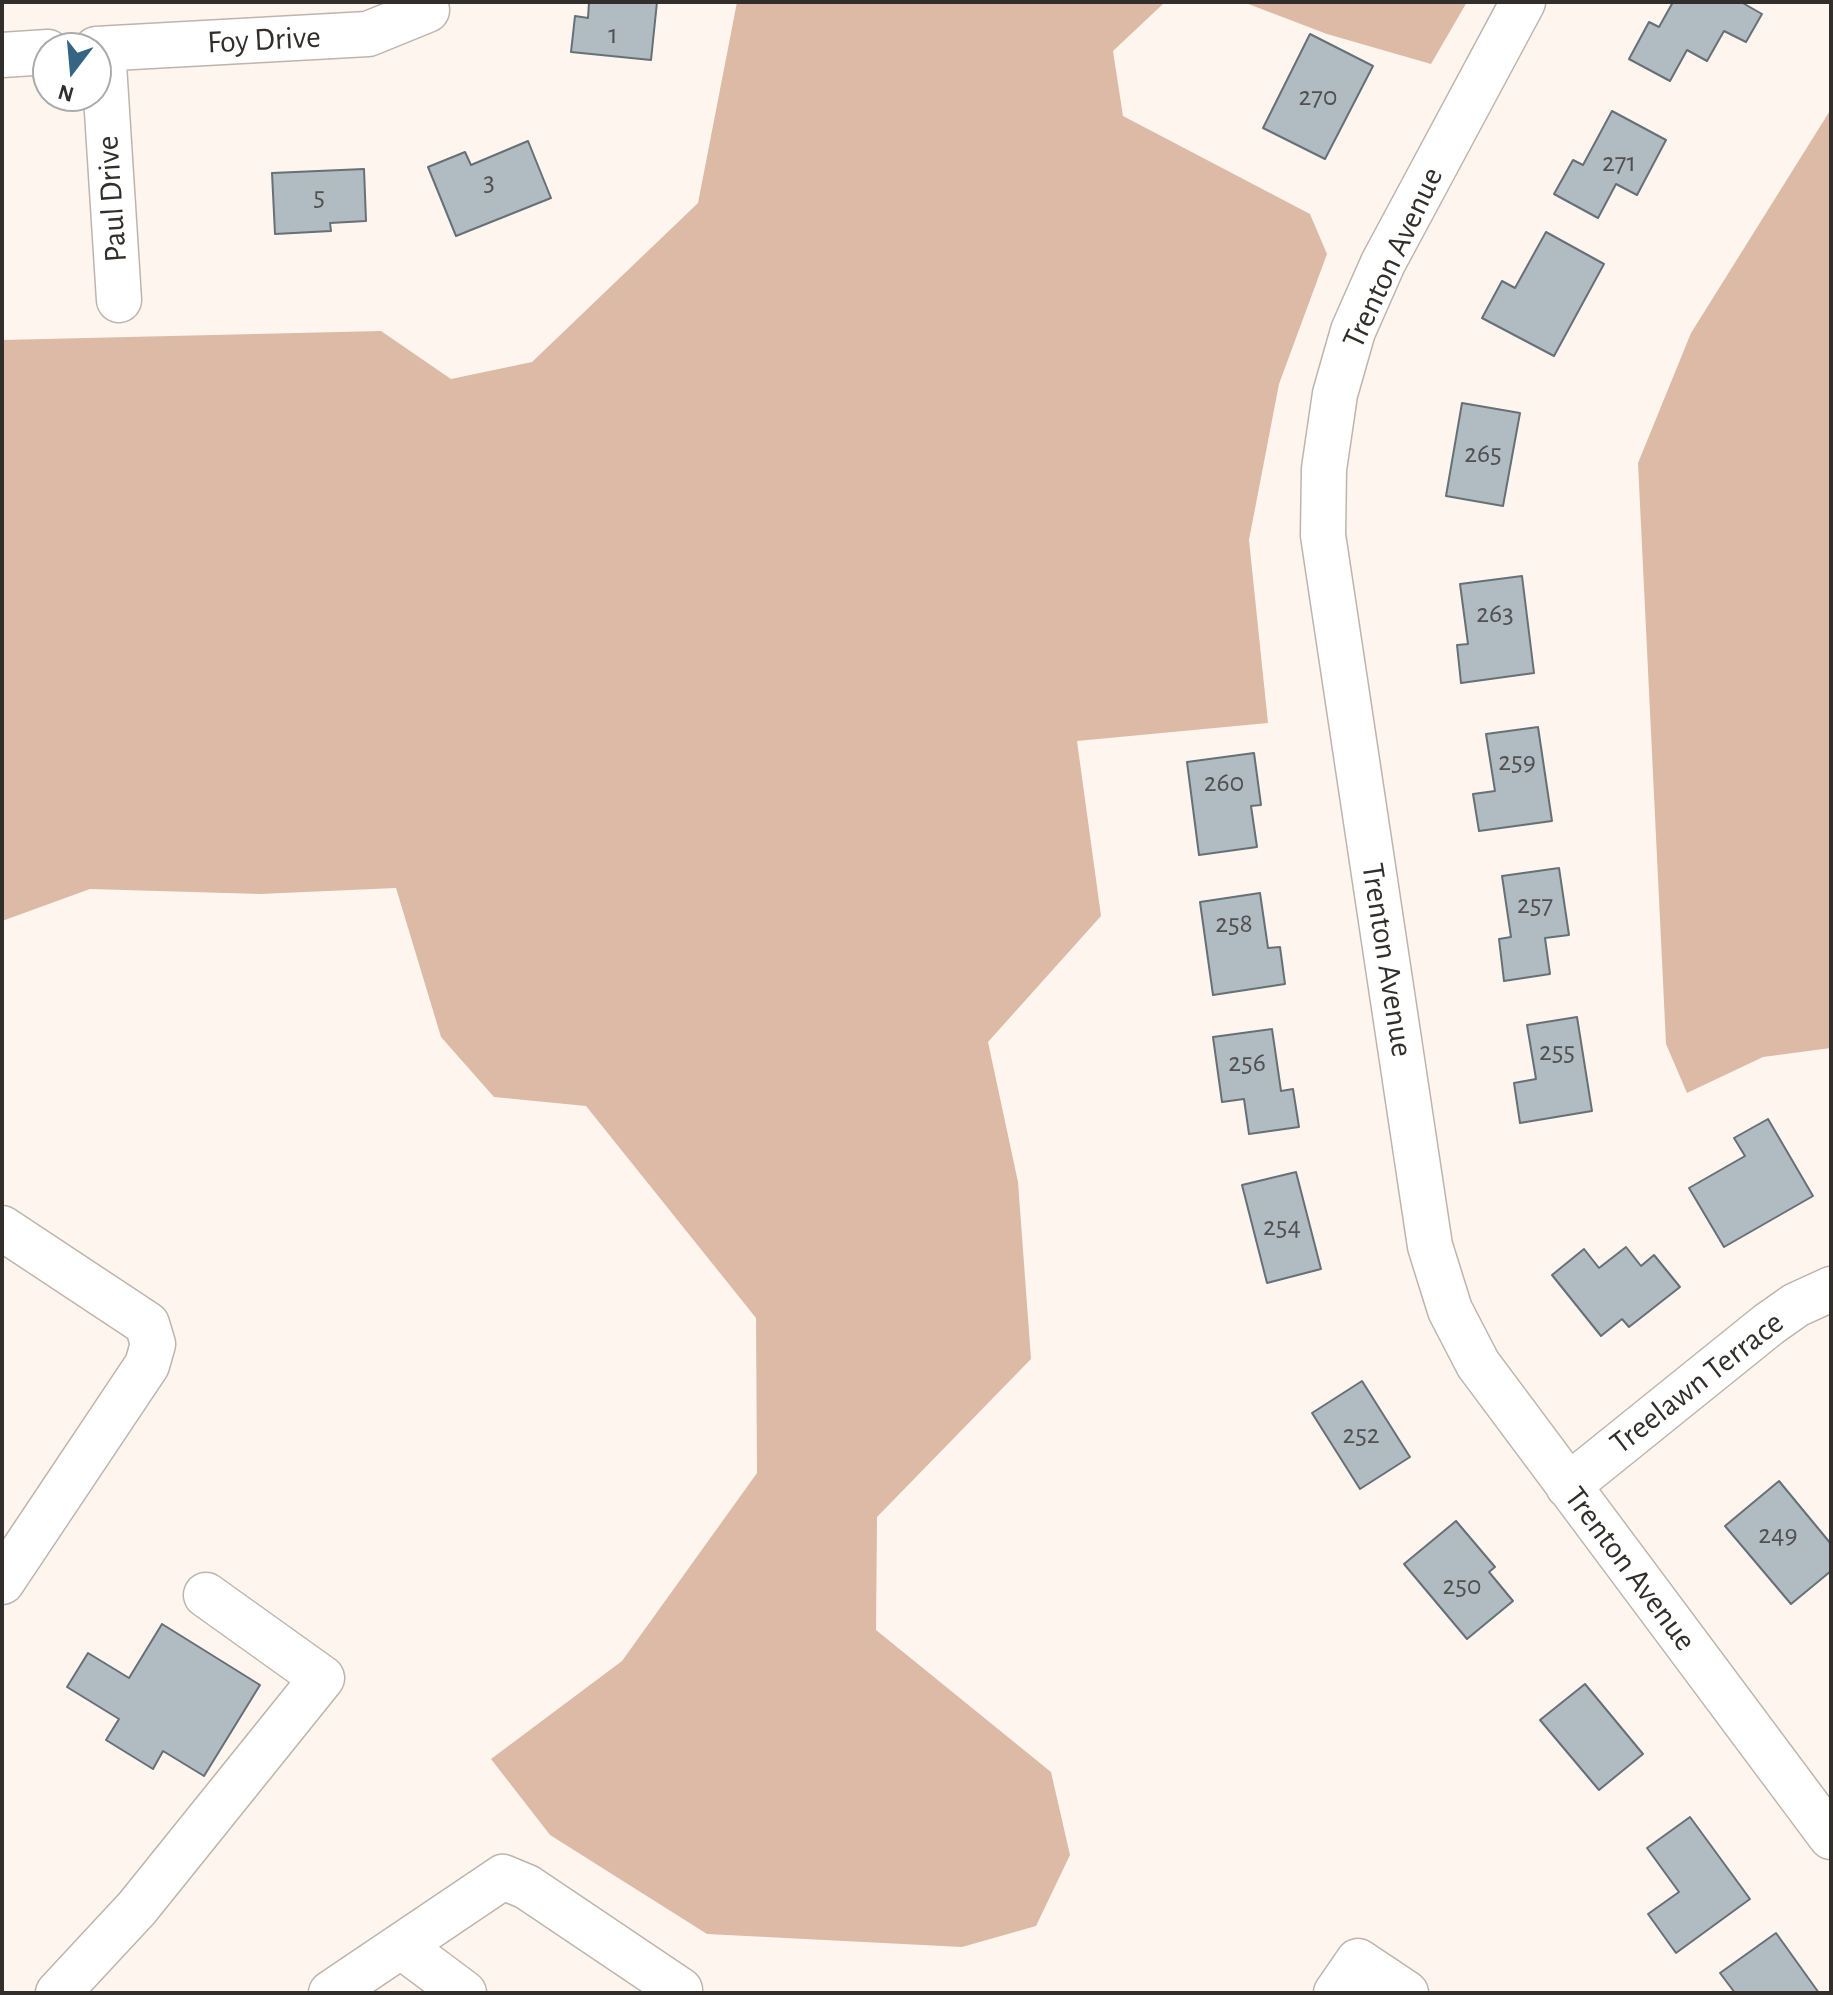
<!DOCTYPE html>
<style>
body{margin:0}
#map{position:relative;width:1833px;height:1995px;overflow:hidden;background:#fef5ef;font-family:"Alegreya Sans",sans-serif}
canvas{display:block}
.frame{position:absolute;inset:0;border:4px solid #322e2b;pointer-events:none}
.north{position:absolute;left:32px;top:32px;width:80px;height:80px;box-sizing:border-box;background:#fff;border:2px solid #adabaa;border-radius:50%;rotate:196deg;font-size:22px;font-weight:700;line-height:32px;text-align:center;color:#322e2b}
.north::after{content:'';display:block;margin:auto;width:28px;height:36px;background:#346683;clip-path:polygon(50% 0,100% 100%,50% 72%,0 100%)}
</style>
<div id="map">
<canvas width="1833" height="1995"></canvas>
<div class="frame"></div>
<div class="north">N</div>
</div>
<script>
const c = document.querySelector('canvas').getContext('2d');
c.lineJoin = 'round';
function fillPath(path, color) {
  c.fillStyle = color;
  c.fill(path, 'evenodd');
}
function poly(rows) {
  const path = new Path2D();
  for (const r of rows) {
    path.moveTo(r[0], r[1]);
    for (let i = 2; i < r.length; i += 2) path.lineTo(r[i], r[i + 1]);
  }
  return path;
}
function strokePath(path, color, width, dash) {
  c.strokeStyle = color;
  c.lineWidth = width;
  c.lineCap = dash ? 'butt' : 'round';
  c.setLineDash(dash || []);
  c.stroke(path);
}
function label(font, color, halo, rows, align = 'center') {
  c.font = font + ' "Alegreya Sans",sans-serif';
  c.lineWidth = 8;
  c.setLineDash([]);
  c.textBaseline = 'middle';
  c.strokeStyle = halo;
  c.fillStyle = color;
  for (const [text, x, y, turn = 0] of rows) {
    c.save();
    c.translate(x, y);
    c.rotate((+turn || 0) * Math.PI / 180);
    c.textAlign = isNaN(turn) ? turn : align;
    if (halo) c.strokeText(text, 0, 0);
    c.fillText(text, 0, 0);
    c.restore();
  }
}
const forest = poly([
 [737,2,1186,2,1163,4,1113,51,1123,116,1310,214,1327,254,1279,384,1249,540,1268,723,1077,741,1101,916,988,1042,1018,1182,1031,1359,877,1517,876,1630,1051,1772,1070,1855,1036,1926,962,1947,707,1934,550,1835,491,1759,622,1661,757,1473,756,1318,586,1106,494,1097,441,1037,396,888,260,894,90,889,2,921,2,340,381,331,451,379,532,362,698,203],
 [1243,2,1467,2,1431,64,1327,34],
 [1831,109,1831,1048,1763,1057,1687,1093,1666,1044,1638,463,1691,333]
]);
const building = poly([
 [589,2,657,2,651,60,571,52,575,16,588,18,589,2],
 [1673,2,1741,2,1762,14,1746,42,1724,31,1707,61,1687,50,1670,81,1629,59,1649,22,1659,27,1673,2],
 [1310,34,1373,66,1325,159,1263,128,1310,34],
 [1612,111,1666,140,1637,195,1616,184,1598,218,1554,194,1573,160,1583,165,1612,111],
 [528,141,551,198,456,236,428,167,465,152,471,165,528,141],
 [364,169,366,221,330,223,331,231,275,234,272,173,364,169],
 [1546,232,1604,264,1554,356,1482,318,1502,281,1515,288,1546,232],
 [1462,403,1520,413,1503,506,1446,496,1462,403],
 [1522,576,1534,673,1461,683,1457,645,1468,644,1460,584,1522,576],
 [1538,727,1552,821,1479,831,1473,794,1495,791,1486,734,1538,727],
 [1254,753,1261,805,1251,806,1257,847,1199,855,1187,762,1254,753],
 [1559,868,1569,935,1545,938,1550,974,1504,981,1499,939,1511,937,1502,876,1559,868],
 [1260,893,1268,948,1280,947,1285,984,1213,995,1200,902,1260,893],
 [1577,1017,1592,1111,1520,1123,1514,1083,1536,1079,1527,1025,1577,1017],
 [1272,1029,1281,1091,1293,1089,1299,1127,1249,1134,1244,1099,1222,1102,1213,1037,1272,1029],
 [1768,1119,1813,1196,1724,1247,1689,1188,1745,1156,1734,1138,1768,1119],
 [1296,1172,1321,1269,1267,1283,1242,1185,1296,1172],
 [1626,1247,1641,1266,1654,1255,1680,1287,1629,1327,1622,1319,1601,1336,1552,1275,1584,1249,1599,1268,1626,1247],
 [1362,1381,1410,1457,1360,1489,1312,1413,1362,1381],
 [1779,1481,1831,1544,1831,1571,1791,1604,1725,1526,1779,1481],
 [1456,1521,1495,1567,1489,1572,1513,1601,1467,1639,1404,1564,1456,1521],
 [162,1624,260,1685,204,1776,163,1751,153,1769,106,1740,119,1719,67,1687,88,1653,129,1678,162,1624],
 [1585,1684,1643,1754,1599,1790,1540,1720,1585,1684],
 [1690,1817,1750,1899,1676,1953,1648,1914,1679,1892,1647,1848,1690,1817],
 [1776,1933,1819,1993,1735,1993,1720,1973,1776,1933]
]);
const minor = poly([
 [1523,2,1383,263,1353,331,1335,394,1324,469,1323,535,1430,1246,1450,1310,1478,1364,1831,1837],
 [96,49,368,34,427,10],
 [103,49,119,300],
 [2,55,48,52],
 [2,1228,147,1324,153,1344,147,1365,2,1582],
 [1568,1486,1769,1324,1796,1305,1831,1289],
 [401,1946,464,1993],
 [58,1993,137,1908,322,1678,206,1595],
 [331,1993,503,1877,527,1887,680,1990,679,1993],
 [1336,1993,1358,1961,1406,1993]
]);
const numberNames = [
 ["1",613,35],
 ["270",1318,97],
 ["271",1619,163],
 ["3",489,182],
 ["5",319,197],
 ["265",1483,454],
 ["263",1495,614],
 ["259",1517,762],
 ["260",1224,783],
 ["257",1535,905],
 ["258",1234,924],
 ["255",1557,1052],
 ["256",1247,1063],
 ["254",1282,1227],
 ["252",1361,1435],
 ["249",1778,1535],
 ["250",1462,1586]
];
const streetNames = [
 ["Foy Drive",264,40,-3],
 ["Paul Drive",112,199,-94],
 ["Trenton Avenue",1393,258,-65],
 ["Trenton Avenue",1387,960,81],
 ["Treelawn Terrace",1697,1383,-38],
 ["Trenton Avenue",1630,1569,53]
];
fillPath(forest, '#dcbaa6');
fillPath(building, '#b0bbc2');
strokePath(building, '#667076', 2);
strokePath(minor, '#bfb4ad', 47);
strokePath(minor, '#fff', 44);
label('28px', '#525151', null, numberNames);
label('32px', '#322e2b', '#fff', streetNames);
</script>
